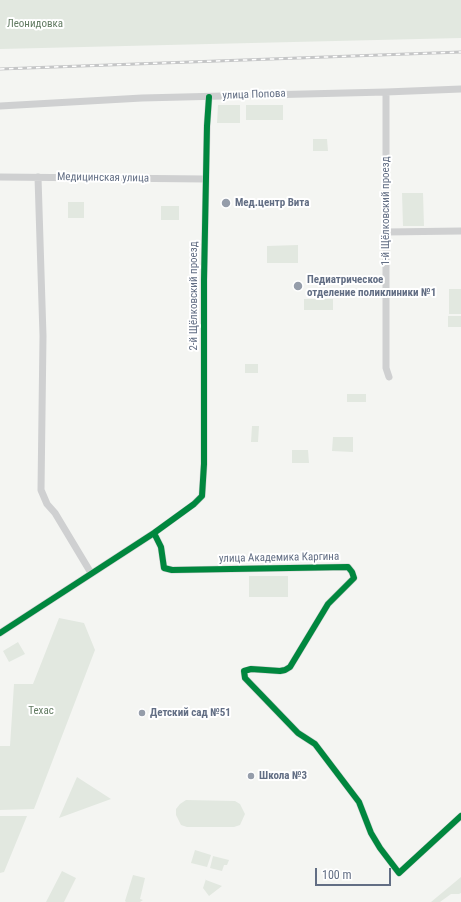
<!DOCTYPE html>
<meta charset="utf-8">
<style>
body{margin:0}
#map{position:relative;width:461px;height:902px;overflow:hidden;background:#f4f5f2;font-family:"Roboto Condensed",sans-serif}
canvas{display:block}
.scale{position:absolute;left:315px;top:868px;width:76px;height:18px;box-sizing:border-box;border:2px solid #626e84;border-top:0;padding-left:5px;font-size:12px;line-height:14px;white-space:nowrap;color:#626e84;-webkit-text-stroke:3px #fff;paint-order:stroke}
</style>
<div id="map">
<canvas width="461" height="902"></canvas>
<div class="scale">100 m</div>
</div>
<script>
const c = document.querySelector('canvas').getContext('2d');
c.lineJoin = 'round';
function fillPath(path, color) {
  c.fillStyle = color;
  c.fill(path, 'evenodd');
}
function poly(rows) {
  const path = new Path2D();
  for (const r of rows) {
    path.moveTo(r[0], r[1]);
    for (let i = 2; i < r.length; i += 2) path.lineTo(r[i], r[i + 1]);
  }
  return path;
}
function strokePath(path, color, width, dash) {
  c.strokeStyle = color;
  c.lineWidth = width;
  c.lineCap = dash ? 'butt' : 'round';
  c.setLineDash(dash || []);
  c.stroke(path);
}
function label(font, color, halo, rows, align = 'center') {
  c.font = font + ' "Roboto Condensed",sans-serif';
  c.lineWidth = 4;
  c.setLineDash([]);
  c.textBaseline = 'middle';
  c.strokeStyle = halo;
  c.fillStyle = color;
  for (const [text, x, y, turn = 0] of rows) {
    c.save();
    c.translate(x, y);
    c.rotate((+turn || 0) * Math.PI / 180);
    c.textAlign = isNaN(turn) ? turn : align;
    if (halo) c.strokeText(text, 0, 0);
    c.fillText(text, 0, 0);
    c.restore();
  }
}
const green = poly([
 [0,0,461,0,461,38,0,49],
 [218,105,240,105,240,123,217,123],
 [246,105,283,105,283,120,246,120],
 [313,139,327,139,328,151,313,151],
 [402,193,423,193,424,226,403,226],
 [68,202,84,202,84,218,68,218],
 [161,206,179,206,179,220,161,220],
 [298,245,298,263,267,263,267,246],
 [449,289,461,289,461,314,449,314],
 [304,299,333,299,333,310,304,310],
 [448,316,461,316,461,327,448,327],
 [245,364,258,364,258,373,245,373],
 [347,394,366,394,366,402,347,402],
 [252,426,259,426,258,442,251,442],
 [333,437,353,437,353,452,332,451],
 [292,450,308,450,309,463,292,463],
 [249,576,288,576,288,597,249,597],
 [59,618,84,623,95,650,34,809,0,810,0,746,10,746,14,684,33,684],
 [18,642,25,654,9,662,3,651],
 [77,777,111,799,59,818],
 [186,800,235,801,240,804,245,814,240,825,234,827,187,827,181,825,176,815,176,809,180,804],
 [0,816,27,816,4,872,0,873],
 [195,850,211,855,207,867,191,863],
 [213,856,229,860,227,865,224,865,222,871,210,868],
 [62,871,76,878,64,902,46,902],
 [133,875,145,878,140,899,143,900,140,902,126,902,125,901],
 [461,877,461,893,459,894,451,894,440,902,431,902],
 [206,879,206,880,222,886,209,896,203,888]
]);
const minor = poly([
 [386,92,386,368,389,377],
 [0,106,142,98,386,92,461,89],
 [0,177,206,179],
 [38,177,43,336,41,490,47,504,55,513,91,573],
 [386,232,461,231],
 [154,533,161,547,164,568,172,570,348,567,352,572,354,578,328,604,290,667,285,670,280,671,251,669,244,671,245,678,298,733,315,744,359,802,371,833,380,848,399,873,461,816],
 [0,633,154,533,194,504,202,496,204,464,204,280,207,126,209,97]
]);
const rail = poly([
 [0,69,461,52]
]);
const cycleway = poly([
 [154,533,161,547,164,568,172,570,348,567,352,572,354,578,328,604,290,667,285,670,280,671,251,669,244,671,245,678,298,733,315,744,359,802,371,833,380,848,399,873,461,816],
 [0,633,154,533,194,504,202,496,204,464,204,280,207,126,209,97]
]);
const markers = [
 [226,203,5,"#959daa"],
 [298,286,5,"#959daa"],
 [142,713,4,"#959daa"],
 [251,776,4,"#959daa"]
];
const parkNames = [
 ["Леонидовка",35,24],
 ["Техас",41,711]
];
const streetNames = [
 ["улица Попова",254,95,-2],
 ["Медицинская улица",103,178,1],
 ["1-й Щёлковский проезд",386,211,-90],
 ["2-й Щёлковский проезд",194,296,-90],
 ["улица Академика Каргина",279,558,-1]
];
const poiNames = [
 ["Мед.центр Вита",235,203],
 ["Педиатрическое",307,280],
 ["отделение поликлиники №1",307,293],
 ["Детский сад №51",150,713],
 ["Школа №3",259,776]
];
fillPath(green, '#e2e8e0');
strokePath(minor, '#cfd0d1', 7);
strokePath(rail, '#c5c6c7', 3);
strokePath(rail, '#fff', 1.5, [4.5]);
strokePath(cycleway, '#00873e', 6);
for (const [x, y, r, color] of markers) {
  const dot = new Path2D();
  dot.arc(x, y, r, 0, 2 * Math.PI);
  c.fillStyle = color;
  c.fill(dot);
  strokePath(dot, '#fff', 1.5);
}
label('11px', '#627b62', '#fff', parkNames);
label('11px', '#626e84', '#fff', streetNames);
label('bold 11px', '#626e84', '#fff', poiNames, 'left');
</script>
